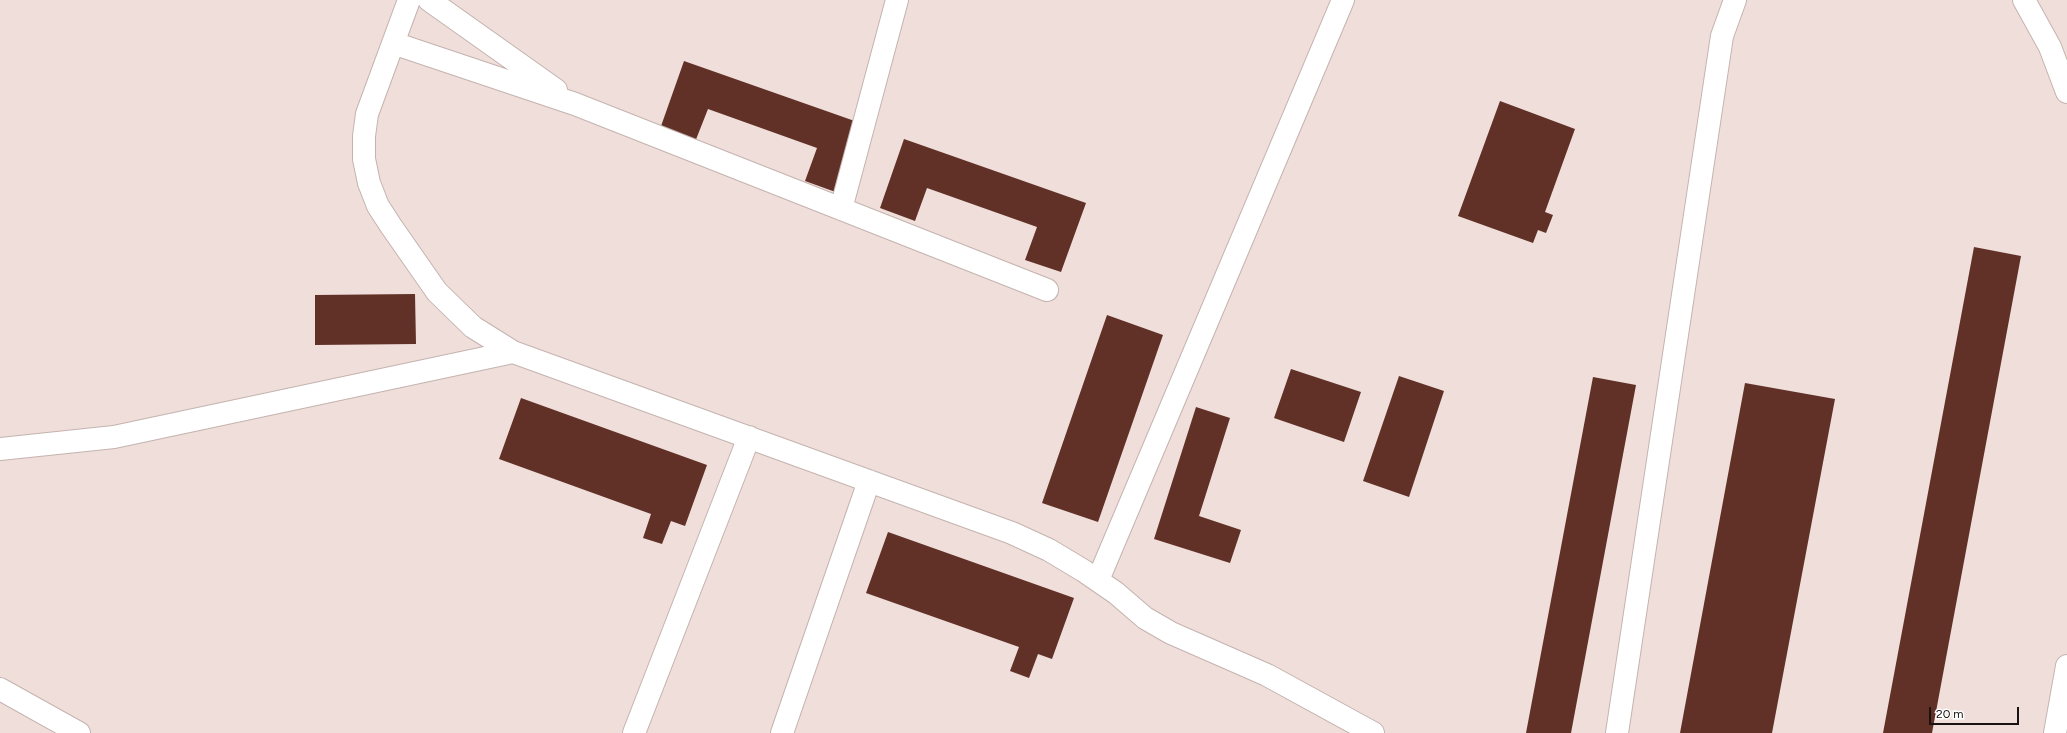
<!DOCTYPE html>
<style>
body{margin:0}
#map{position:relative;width:2067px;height:733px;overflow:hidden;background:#efdeda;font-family:Figtree,sans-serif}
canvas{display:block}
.scale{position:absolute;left:1929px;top:707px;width:90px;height:18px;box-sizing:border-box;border:2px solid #181211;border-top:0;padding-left:5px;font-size:12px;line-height:14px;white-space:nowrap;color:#181211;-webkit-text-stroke:3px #fff;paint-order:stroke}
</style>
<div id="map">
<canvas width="2067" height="733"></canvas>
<div class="scale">20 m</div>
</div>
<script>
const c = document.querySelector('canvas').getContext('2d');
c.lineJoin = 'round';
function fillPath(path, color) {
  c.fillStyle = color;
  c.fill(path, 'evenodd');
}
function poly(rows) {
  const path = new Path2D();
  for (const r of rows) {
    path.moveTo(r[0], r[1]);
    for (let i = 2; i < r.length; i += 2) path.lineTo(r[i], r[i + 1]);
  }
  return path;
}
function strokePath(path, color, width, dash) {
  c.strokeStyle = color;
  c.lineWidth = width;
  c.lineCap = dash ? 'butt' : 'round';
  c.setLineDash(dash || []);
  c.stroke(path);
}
const building = poly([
 [684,61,866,125,841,194,805,181,817,148,708,109,695,142,660,129],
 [1500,101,1575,129,1545,212,1553,215,1546,233,1538,230,1533,243,1458,216],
 [904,139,1086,203,1061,272,1025,260,1037,227,927,188,915,221,880,208],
 [1974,247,2021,256,1932,733,1883,733],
 [415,294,416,344,315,345,315,295],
 [1107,315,1163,335,1098,522,1042,503],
 [1291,369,1361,392,1344,442,1274,418],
 [1399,376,1444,391,1409,497,1363,481],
 [1593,377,1636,385,1571,733,1526,733],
 [1745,383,1835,399,1772,733,1680,733],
 [521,398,707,465,685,526,671,521,662,544,643,538,651,514,499,459],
 [1196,407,1230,418,1199,516,1241,530,1230,563,1154,539],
 [888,532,1074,598,1052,659,1038,654,1029,678,1010,671,1019,647,866,593]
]);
const minor = poly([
 [409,0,367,114,364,136,364,159,369,183,378,206,391,226,437,292,473,327,513,352,1012,533,1049,550,1084,571,1116,593,1145,618,1171,633,1267,675,1373,733],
 [429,0,556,90],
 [2024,0,2050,47,2067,92],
 [393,43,575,104,1047,290],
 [841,209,897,0],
 [0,449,114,437,513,352],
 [1098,580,1343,0],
 [0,689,79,733],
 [634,733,749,437],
 [782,733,869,481],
 [1617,733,1722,36,1735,0],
 [2055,733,2067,666]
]);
fillPath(building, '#613127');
strokePath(minor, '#c4b3af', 24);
strokePath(minor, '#fff', 22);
</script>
